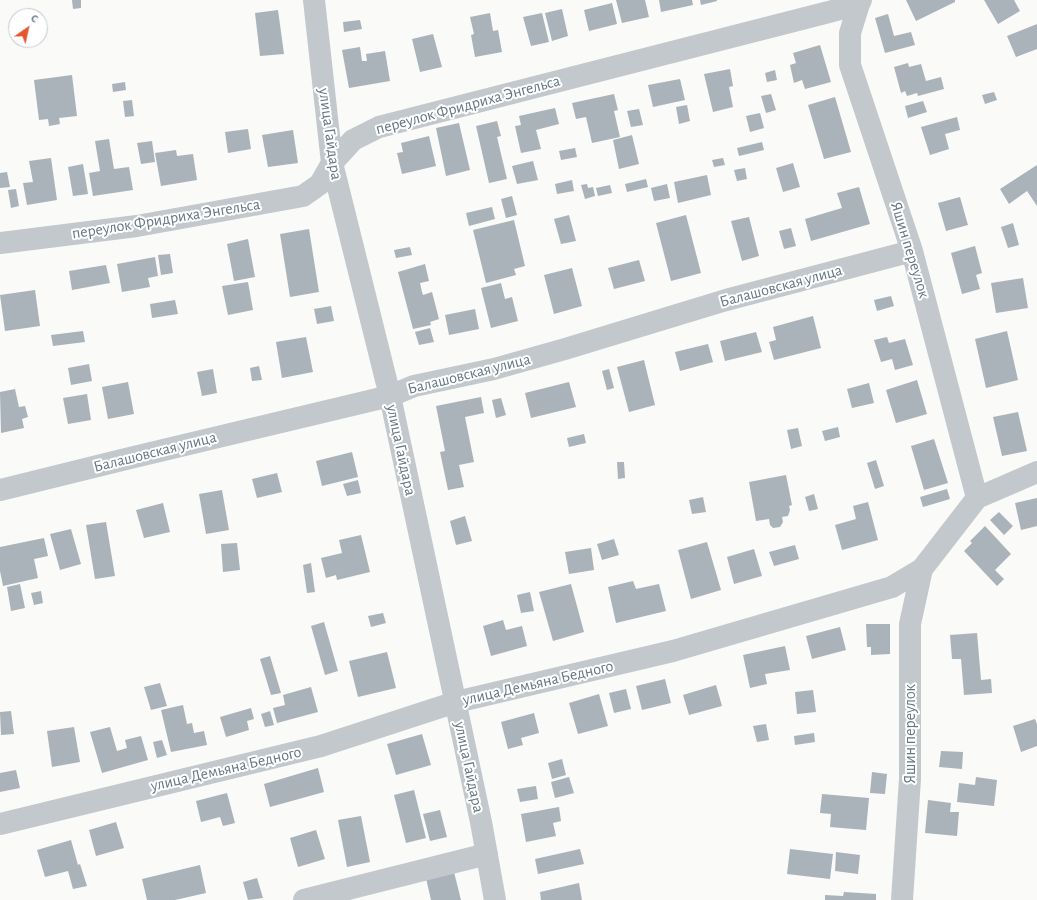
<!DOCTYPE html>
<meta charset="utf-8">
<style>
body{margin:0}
#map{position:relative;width:1037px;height:900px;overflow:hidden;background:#fafaf8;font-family:"Alegreya Sans",sans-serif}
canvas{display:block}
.north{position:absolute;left:8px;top:8px;width:40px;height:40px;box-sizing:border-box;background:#fff;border:1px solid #c1c8cd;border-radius:50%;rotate:34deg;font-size:11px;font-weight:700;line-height:16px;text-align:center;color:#657683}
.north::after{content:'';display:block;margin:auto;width:14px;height:18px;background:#e4572e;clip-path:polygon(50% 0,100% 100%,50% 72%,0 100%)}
</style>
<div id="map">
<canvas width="1037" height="900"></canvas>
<div class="north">С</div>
</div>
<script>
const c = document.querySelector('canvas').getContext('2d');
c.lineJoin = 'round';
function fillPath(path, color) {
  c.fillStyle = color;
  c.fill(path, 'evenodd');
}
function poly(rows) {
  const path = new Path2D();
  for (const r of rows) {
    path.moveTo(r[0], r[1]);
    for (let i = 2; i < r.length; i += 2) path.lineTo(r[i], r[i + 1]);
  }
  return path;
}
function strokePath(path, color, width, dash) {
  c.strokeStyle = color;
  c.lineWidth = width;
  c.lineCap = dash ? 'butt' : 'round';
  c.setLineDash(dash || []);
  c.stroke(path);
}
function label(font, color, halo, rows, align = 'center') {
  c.font = font + ' "Alegreya Sans",sans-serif';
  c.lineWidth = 4;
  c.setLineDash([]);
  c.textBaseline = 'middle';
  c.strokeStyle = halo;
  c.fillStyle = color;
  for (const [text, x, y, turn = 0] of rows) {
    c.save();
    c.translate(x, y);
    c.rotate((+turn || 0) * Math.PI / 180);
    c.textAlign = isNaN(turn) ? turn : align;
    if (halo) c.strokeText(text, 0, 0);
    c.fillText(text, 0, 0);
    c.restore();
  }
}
const building = poly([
 [72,0,81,0,81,8,73,9],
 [616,0,645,0,649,17,622,23],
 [659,0,692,0,693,5,661,12],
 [700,0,717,0,717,1,701,5],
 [906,0,955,0,955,2,916,21],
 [984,0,1014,0,1020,11,998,24],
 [612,3,617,24,589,31,584,10],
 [562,9,568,36,552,41,545,13],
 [278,10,284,54,260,56,255,13],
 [490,13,493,31,498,30,502,52,475,57,471,35,474,34,470,17],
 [542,13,549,42,531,46,523,17],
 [888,14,894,36,911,32,915,45,885,53,875,18],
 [360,20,362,29,344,32,343,22],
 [1037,24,1037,49,1016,57,1007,36],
 [433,34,442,67,420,72,412,39],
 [820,45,831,82,805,89,802,80,794,83,790,65,796,63,793,53],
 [360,47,362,61,367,61,366,54,385,51,390,81,349,88,342,50],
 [908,63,909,67,921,64,926,81,941,77,944,89,918,96,917,93,907,96,905,91,901,93,894,67],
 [730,69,733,86,729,87,733,107,713,112,704,74],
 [775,70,777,80,767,82,765,73],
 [72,75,77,116,59,118,60,124,49,126,48,119,39,120,34,80],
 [680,79,685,100,653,107,648,85],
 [125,82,126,90,113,92,112,84],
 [994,92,997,100,985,104,982,95],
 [614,94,618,110,614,111,620,137,592,143,586,117,576,119,572,103],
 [771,94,776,110,766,113,761,96],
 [835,97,851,152,824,159,808,105],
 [132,100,134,116,125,117,123,101],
 [923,101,927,112,908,118,905,106],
 [687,105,690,121,679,124,676,107],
 [555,108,559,124,536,130,541,149,521,153,515,126,521,125,519,116],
 [639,109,643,125,631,127,627,111],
 [760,113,764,128,750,132,746,116],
 [957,117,960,130,945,134,949,149,930,155,921,127],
 [497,121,501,136,497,137,507,179,489,183,476,126],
 [459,123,470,170,446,176,436,128],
 [248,129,251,149,228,153,225,132],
 [293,130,298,163,268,167,262,135],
 [632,135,639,164,619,169,613,140],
 [429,136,436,166,402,174,397,153,403,152,401,143],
 [109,139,114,169,129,167,133,190,93,196,89,173,100,171,95,141],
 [152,141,155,162,141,164,137,143],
 [762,142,764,150,739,156,737,148],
 [575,148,577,157,561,160,559,151],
 [176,150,177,156,193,154,197,180,161,186,155,153],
 [51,158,57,200,27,205,23,183,33,182,29,161],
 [723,158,725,165,714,167,712,160],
 [533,161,538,180,517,184,512,166],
 [793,163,800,187,783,192,776,168],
 [83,164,88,194,73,196,68,167],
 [1037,165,1037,206,1027,191,1009,204,1000,189],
 [745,168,747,179,737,181,734,170],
 [7,172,10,187,0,188,0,173],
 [707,175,711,195,678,203,674,182],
 [646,179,648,187,627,192,625,184],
 [572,180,574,191,557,194,555,184],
 [587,184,588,188,593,187,595,196,585,199,581,185],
 [667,184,670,198,654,201,651,188],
 [610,185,612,193,598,196,596,188],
 [859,187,870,224,811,241,805,219,842,208,837,193],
 [16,189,19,206,11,208,8,190],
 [512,196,517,215,506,218,501,199],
 [960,197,968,225,946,231,938,203],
 [492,207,495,219,469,226,466,213],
 [569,215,576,241,561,244,554,219],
 [686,215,701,273,671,281,656,223],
 [749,217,759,256,742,261,731,221],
 [514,220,525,266,514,269,516,275,486,283,473,230],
 [1013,223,1019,245,1008,248,1001,227],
 [791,228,796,246,784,249,779,231],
 [309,229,319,292,290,297,280,234],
 [248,239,255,277,234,281,227,244],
 [975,246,982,273,976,275,980,289,962,294,951,253],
 [410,247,412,255,396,258,394,250],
 [170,254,173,273,161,275,158,255],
 [155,257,158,276,148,278,150,287,122,292,117,264],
 [639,260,645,281,614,289,608,268],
 [425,264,429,281,420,283,422,292,423,295,432,292,439,319,430,322,431,325,413,329,398,272],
 [106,265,110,283,72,290,69,271],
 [572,268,582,306,554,314,544,275],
 [1023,278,1028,308,996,313,991,283],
 [248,282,253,310,228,315,222,286],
 [501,283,505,299,512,297,518,321,491,328,481,288],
 [35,290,40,326,5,331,0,295],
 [891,296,894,306,877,311,874,300],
 [175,300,178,314,152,318,150,304],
 [331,306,334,321,317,324,314,309],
 [475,309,479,329,449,335,445,315],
 [813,316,821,348,774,360,769,342,776,340,773,327],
 [430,328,434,342,419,345,415,332],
 [83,331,85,342,53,346,51,335],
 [1007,331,1018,380,986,388,975,339],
 [756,332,762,352,725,361,720,341],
 [306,337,313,372,282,378,276,342],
 [887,337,889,343,905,339,913,365,895,370,892,359,881,362,874,340],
 [708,344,713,362,680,371,675,352],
 [644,360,655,405,629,412,617,367],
 [89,364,92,381,71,385,68,368],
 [259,366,262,380,252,381,250,368],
 [213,369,217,393,202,396,197,372],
 [609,369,614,388,607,390,602,371],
 [917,380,927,414,896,423,886,390],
 [128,382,134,414,108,419,102,387],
 [569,382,576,407,531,418,525,393],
 [869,383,874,403,852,408,847,389],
 [15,389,19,407,25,406,28,417,22,419,24,428,1,433,0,392],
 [87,394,91,420,68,424,63,398],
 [481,397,484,413,465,417,474,462,459,465,464,487,448,490,440,452,445,451,436,406],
 [501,398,506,415,496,418,492,400],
 [1018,412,1027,451,1002,456,993,417],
 [838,427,840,437,825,441,822,431],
 [798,428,802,446,791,449,787,430],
 [584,434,586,443,569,447,567,438],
 [934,439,948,483,924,490,911,446],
 [352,452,358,477,322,486,316,461],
 [876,460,884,486,875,489,867,463],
 [617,462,624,462,625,478,618,479],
 [277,473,282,492,257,498,252,479],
 [786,475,792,505,789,506,790,510,788,516,782,517,783,522,780,527,773,528,770,525,769,519,756,521,749,482],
 [358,480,361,493,347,496,343,484],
 [947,489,950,499,923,507,920,497],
 [222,490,229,530,206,534,199,494],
 [814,494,818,509,809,511,805,497],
 [703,497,706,512,692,514,689,500],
 [1037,498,1037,526,1021,530,1015,503],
 [868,502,878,540,842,550,835,525,856,519,853,506],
 [163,503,170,532,144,538,136,510],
 [999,512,1013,526,1004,535,990,520],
 [465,516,472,541,456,545,450,521],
 [106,522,115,576,95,579,86,525],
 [985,526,1011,554,995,570,1004,579,997,586,964,551,972,543,970,541],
 [71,529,81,564,60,570,50,534],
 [361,535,370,572,337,580,336,575,326,578,321,558,342,553,339,540],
 [44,538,48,556,34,559,38,578,3,586,0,571,0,547],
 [614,539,619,555,602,560,597,544],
 [707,542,721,590,691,599,678,550],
 [237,543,240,570,223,572,221,544],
 [795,545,799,559,774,566,769,552],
 [591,548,594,570,569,574,565,552],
 [754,549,762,576,734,584,727,557],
 [311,563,315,592,307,593,303,565],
 [633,581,636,589,659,584,666,611,616,623,608,587],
 [20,584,25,608,11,611,7,587],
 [571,584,584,632,553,641,539,592],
 [41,591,43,603,34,605,31,593],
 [530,592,534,611,521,613,517,595],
 [383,613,386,623,371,627,368,616],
 [503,620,506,630,522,626,527,646,491,656,483,626],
 [324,622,338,671,325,675,311,626],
 [866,624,890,624,890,654,871,655,871,647,867,647],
 [840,627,846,650,812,659,806,636],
 [977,633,981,680,991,679,992,693,964,695,961,659,952,659,950,635],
 [785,646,790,670,765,674,767,684,750,688,743,655],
 [387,652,396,688,358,697,349,661],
 [270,656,281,693,271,695,260,659],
 [665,679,671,703,642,710,636,686],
 [160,683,167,706,151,710,144,687],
 [716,685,722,706,689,715,683,695],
 [311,687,318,712,277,723,273,708,285,705,283,695],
 [626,689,631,709,614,713,609,693],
 [813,690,816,712,797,714,795,692],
 [599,694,608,726,578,734,569,703],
 [183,705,187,724,192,723,194,733,204,731,207,745,171,752,161,710],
 [251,708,254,719,247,721,249,730,226,737,220,717],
 [11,711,14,734,1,735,0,712],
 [270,711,274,725,265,727,261,714],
 [534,713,539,733,521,738,523,745,508,749,501,722],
 [1035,719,1037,724,1037,746,1021,752,1013,726],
 [766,724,769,740,757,742,753,726],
 [74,727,80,762,52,767,47,731],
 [110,727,117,751,127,748,125,740,141,736,148,760,102,773,90,732],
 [814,733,815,742,795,745,794,736],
 [422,734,431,765,396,775,387,744],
 [162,740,167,755,157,758,153,742],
 [941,751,963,752,962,769,939,767],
 [562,759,566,775,552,779,548,763],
 [318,768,324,792,270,807,264,784],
 [16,770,20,788,0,792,0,773],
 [872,772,887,774,885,794,870,793],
 [569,777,574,793,555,798,551,782],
 [976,777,997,780,994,806,957,802,959,783,975,785],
 [536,786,538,799,520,802,517,789],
 [414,790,426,838,406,843,394,795],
 [227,793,235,823,223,826,220,817,201,822,196,801],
 [822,794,869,798,866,830,830,827,831,814,820,813],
 [928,800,951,803,950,812,959,812,957,836,925,833],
 [559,807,561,821,553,823,556,836,526,842,521,814],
 [440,810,447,837,430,841,423,814],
 [361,816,370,862,347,867,338,820],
 [116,822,124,848,96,856,89,830],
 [316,830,325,859,298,867,290,838],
 [71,840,78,865,80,864,87,886,73,889,68,871,45,877,37,850],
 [580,849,584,864,538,874,535,859],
 [790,849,833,854,830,879,787,874],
 [836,852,860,855,858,874,835,871],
 [200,865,206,893,175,900,147,900,142,879],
 [453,868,461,900,431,900,425,874],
 [257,878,263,898,248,900,243,882],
 [579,883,582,900,541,900,540,892],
 [844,892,876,894,876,900,825,900,825,895,843,896]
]);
const minor = poly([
 [314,0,332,163,390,396,481,822,495,900],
 [859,4,850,33,850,65,912,251,977,498],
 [0,243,137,226,303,196,320,184,332,163,353,140,379,127,821,14,859,4,861,0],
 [0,490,130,458,390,396,414,386,494,369,565,349,726,300,912,251],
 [0,824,321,746,456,702,673,651,892,587,922,569,977,498,1037,472],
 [304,900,487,854],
 [902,900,910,779,910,624,922,569]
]);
const streetNames = [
 ["переулок Фридриха Энгельса",468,105,-15],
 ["улица Гайдара",330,134,82],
 ["переулок Фридриха Энгельса",166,219,-9],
 ["Яшин переулок",910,250,73],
 ["Балашовская улица",781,286,-15],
 ["Балашовская улица",469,374,-14],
 ["улица Гайдара",401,450,78],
 ["Балашовская улица",155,452,-14],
 ["улица Демьяна Бедного",538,683,-13],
 ["Яшин переулок",910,734,-90],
 ["улица Гайдара",469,767,78],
 ["улица Демьяна Бедного",226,769,-13]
];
fillPath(building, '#aab3b9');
strokePath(minor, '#c3c8cc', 22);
label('16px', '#657683', '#fff', streetNames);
</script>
